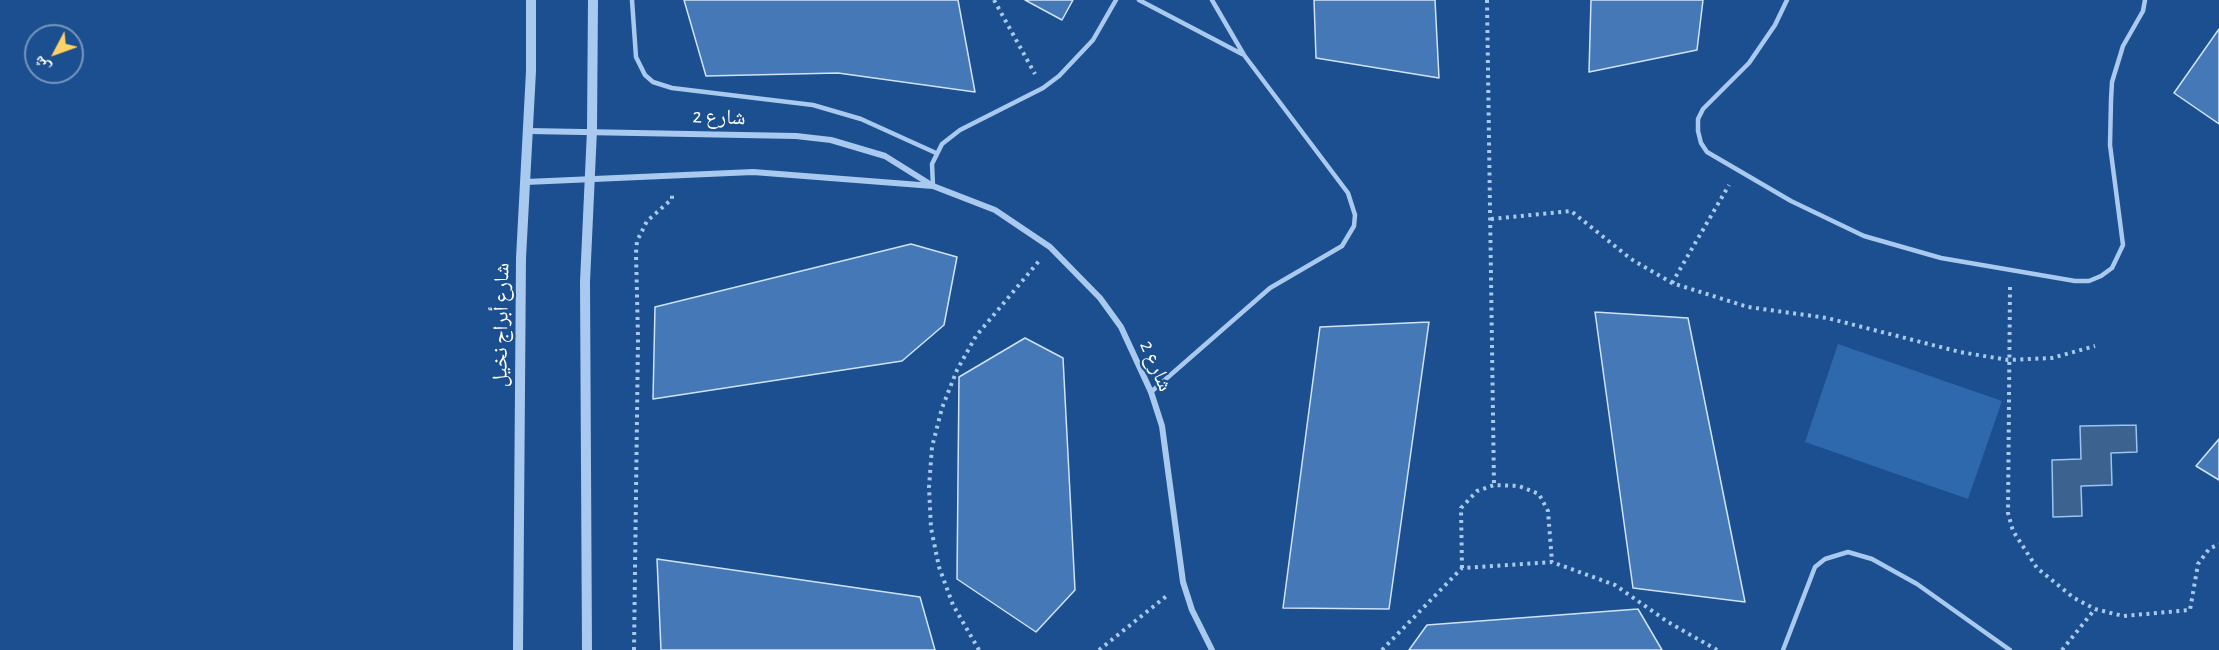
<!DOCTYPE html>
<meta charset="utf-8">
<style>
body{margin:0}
#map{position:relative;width:2219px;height:650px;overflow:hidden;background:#1b4f8f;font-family:"Alegreya Sans","Noto Naskh Arabic",sans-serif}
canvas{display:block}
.north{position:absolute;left:24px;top:24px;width:60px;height:60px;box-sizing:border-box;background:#1b4f8f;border:2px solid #7695bc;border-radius:50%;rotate:229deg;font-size:16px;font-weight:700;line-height:24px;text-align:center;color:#fff}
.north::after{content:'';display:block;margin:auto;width:21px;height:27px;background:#ffd166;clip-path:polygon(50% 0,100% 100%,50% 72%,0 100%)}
</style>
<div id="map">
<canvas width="2219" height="650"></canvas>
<div class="north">ش</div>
</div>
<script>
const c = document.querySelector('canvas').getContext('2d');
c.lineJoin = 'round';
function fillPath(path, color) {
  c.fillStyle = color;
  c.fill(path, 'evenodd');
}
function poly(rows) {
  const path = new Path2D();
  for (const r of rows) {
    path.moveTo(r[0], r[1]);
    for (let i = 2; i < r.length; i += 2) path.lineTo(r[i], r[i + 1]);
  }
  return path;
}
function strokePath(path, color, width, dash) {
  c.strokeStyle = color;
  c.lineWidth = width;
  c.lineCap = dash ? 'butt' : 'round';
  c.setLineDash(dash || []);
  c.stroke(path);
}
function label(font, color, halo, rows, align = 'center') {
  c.font = font + ' "Alegreya Sans","Noto Naskh Arabic",sans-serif';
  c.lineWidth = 4.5;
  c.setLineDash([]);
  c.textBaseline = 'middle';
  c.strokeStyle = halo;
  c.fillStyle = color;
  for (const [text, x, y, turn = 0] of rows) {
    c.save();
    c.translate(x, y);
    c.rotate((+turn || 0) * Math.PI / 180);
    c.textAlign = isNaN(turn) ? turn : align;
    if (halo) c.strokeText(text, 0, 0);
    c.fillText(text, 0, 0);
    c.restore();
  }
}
const green = poly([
 [1838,344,2002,401,1968,499,1805,442]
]);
const water = poly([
 [2136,425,2137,452,2111,453,2112,485,2081,486,2082,516,2053,517,2052,460,2081,459,2080,426,2136,425]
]);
const building = poly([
 [684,0,958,0,975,92,838,73,706,76,684,0],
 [1025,0,1073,0,1062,20,1025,0],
 [1314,0,1435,0,1439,78,1316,58,1314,0],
 [1591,0,1703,0,1697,50,1589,72,1591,0],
 [2219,29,2219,124,2174,93,2219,29],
 [911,244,957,257,944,325,902,361,653,399,655,307,911,244],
 [1595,312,1688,318,1745,602,1633,588,1595,312],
 [1429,322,1389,609,1283,608,1320,327,1429,322],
 [1025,338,1063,358,1075,590,1036,632,957,579,959,377,1025,338],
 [2219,439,2219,480,2196,466,2219,439],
 [657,559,920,597,935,650,661,650,657,559],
 [1638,609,1662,650,1409,650,1427,625,1638,609]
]);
const path = poly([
 [994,0,1035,74],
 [1487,0,1494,485],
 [1491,219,1571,211,1631,259,1672,283,1748,307,1827,318,1960,352,2008,360,2052,358,2095,346],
 [1672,283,1729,185],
 [2010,287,2008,513,2013,531,2037,568,2074,598,2095,609,2123,616,2190,610,2198,564,2209,549,2219,544],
 [1462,568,1461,508,1477,491,1494,485,1519,486,1539,494,1548,511,1552,562],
 [634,650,638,338,636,253,637,241,647,221,672,199,672,194],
 [979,650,953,605,939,567,931,528,929,487,932,447,942,408,957,370,976,336,1039,261],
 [1099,650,1169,594],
 [1382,650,1462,568,1552,562,1615,585,1668,622,1717,650],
 [2062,650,2095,609]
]);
const service = poly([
 [632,0,636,57,645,75,653,82,672,88,813,105,861,119,936,153],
 [1139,0,1242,54],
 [1787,0,1775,25,1749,63,1703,109,1698,119,1698,131,1701,143,1707,152,1791,201,1864,236,1941,258,2075,281,2089,281,2101,276,2112,268,2123,245,2110,145,2111,100,2112,82,2123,46,2143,11,2145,0],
 [933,186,932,164,942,144,960,130,1043,88,1059,76,1093,40,1116,0],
 [1151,392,1270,288,1342,246,1354,226,1355,215,1348,193,1244,55,1212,0],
 [1783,650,1815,567,1825,559,1848,552,1872,559,1917,584,2010,650]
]);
const minor = poly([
 [529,131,796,136,831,140,885,156,933,186,995,210,1050,247,1100,298,1121,327,1151,392,1162,426,1183,582,1192,610,1212,650],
 [526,182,753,172,933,186]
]);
const tertiary = poly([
 [518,650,521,258,531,71,531,0],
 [587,650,585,282,592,130,593,0]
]);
const streetNames = [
 ["شارع 2",719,117,2],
 ["شارع أبراج نخيل",501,325,-89],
 ["شارع 2",1156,366,67]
];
fillPath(green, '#2e69ad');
fillPath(water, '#3c6290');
strokePath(water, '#9cc4f0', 1.5);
fillPath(building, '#4478b7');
strokePath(building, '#cfe3fa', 1.5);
strokePath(path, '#a9c9ee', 4, [3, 4.5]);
strokePath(service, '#a9c9ee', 4.5);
strokePath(minor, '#a9c9ee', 6);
strokePath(tertiary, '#a9c9ee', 10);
label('21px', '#fff', '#1b4f8f', streetNames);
</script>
